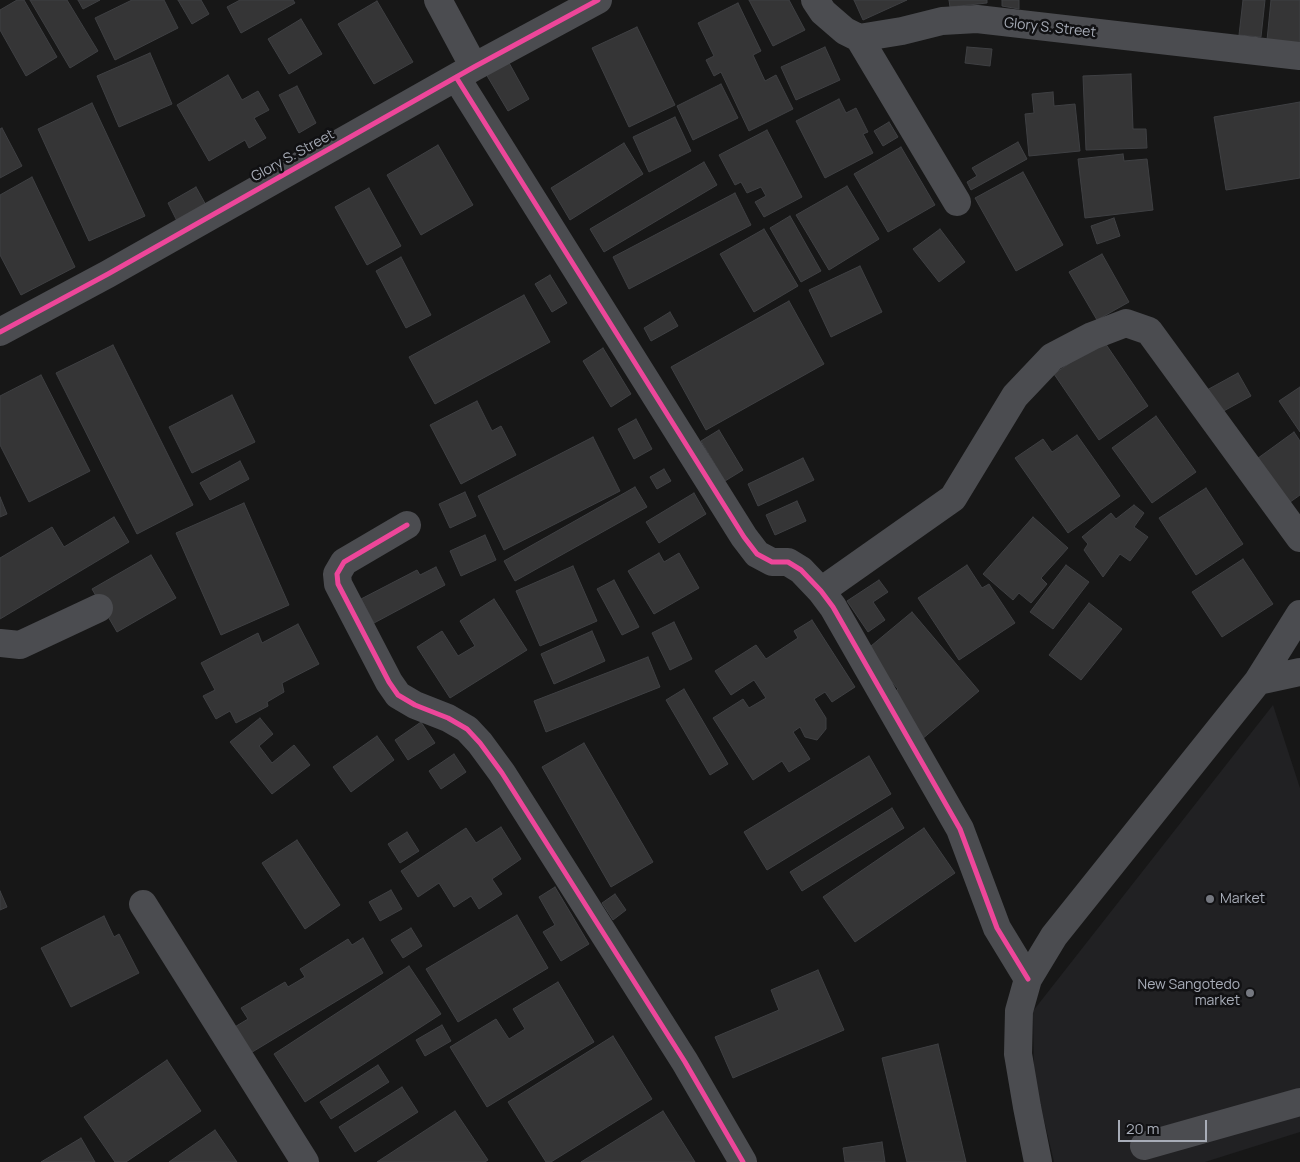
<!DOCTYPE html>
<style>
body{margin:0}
#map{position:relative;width:1300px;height:1162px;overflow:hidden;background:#171717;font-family:Manrope,sans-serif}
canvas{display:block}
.scale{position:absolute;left:1118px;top:1120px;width:89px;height:22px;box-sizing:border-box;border:2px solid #a8adb8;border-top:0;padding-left:6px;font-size:15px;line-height:18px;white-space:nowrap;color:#a8adb8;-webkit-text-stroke:4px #111113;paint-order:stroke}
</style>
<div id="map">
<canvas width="1300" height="1162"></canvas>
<div class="scale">20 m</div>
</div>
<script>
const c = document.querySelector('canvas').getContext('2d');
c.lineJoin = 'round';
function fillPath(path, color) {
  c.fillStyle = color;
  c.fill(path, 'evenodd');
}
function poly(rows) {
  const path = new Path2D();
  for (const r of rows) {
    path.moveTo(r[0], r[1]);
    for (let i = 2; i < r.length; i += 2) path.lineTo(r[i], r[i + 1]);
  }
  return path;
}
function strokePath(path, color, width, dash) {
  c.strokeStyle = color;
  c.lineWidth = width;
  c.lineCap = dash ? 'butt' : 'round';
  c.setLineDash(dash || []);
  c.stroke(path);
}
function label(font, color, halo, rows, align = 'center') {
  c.font = font + ' Manrope,sans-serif';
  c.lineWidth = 5;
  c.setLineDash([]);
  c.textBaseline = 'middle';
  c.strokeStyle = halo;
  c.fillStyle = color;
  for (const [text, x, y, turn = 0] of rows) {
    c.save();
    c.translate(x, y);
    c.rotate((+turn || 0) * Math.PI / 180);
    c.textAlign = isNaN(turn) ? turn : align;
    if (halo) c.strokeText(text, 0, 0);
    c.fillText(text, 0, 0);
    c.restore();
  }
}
const built = poly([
 [1273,705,1300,788,1300,1132,1205,1162,1054,1162,1034,1078,1033,1011]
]);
const building = poly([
 [17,0,24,0,57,57,26,76,0,30,0,10,17,0],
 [30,0,67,0,98,51,70,68,30,0],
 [78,0,100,0,83,9,78,0],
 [132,0,164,0,178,28,115,60,95,18,132,0],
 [178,0,201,0,209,14,192,24,178,0],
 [240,0,293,0,295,3,241,33,227,7,240,0],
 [749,0,789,0,805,30,773,46,749,0],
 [854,0,907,0,863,20,854,0],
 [949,0,987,0,987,3,950,7,949,0],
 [1002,0,1019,0,1019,9,1002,6,1002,0],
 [1243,0,1265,0,1261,37,1239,35,1243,0],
 [1271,0,1300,0,1300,44,1267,40,1271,0],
 [377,1,413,62,374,84,338,24,377,1],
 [738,3,761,51,753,55,765,81,776,75,793,109,749,131,721,72,714,76,706,60,714,56,698,23,738,3],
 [301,19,322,54,289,74,268,39,301,19],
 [637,27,675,105,629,127,592,48,637,27],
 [825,47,840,80,796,100,781,67,825,47],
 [967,47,992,49,990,66,965,63,967,47],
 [150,53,172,104,119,127,97,76,150,53],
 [508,61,529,99,508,111,486,74,508,61],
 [1131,74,1133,129,1146,129,1147,148,1086,150,1083,76,1131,74],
 [228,75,242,100,258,91,269,110,254,118,266,138,249,148,245,140,209,161,177,105,228,75],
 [721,84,738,118,693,140,677,106,721,84],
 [297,86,316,123,299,133,279,95,297,86],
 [1053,92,1054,106,1075,104,1080,151,1029,156,1025,114,1034,113,1032,94,1053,92],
 [839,99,846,113,856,108,868,132,863,134,873,153,825,178,796,121,839,99],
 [1300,102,1300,178,1226,190,1214,117,1300,102],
 [92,103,145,216,89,241,38,129,92,103],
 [675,117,691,151,649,172,633,137,675,117],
 [889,122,898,137,883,146,874,131,889,122],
 [2,128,22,166,0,178,0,129,2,128],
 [767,130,802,197,764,217,755,202,766,196,761,187,747,193,741,182,735,185,719,155,767,130],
 [1018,142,1027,159,971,190,967,182,977,176,972,168,1018,142],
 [624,143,643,174,570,220,551,188,624,143],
 [438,145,473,205,421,235,387,175,438,145],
 [901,147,935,205,888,232,854,174,901,147],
 [1123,154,1124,161,1147,159,1153,210,1085,218,1078,159,1123,154],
 [704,162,717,185,604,252,590,229,704,162],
 [1023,172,1063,245,1016,271,975,198,1023,172],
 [32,177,75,267,21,295,0,255,0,195,32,177],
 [847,186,879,239,829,270,796,215,847,186],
 [196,187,207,207,178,223,168,203,196,187],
 [369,188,401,246,367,265,335,207,369,188],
 [735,193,751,225,629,289,613,257,735,193],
 [790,216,821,271,801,282,770,228,790,216],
 [1114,218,1120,236,1097,244,1091,226,1114,218],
 [764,229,798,286,754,312,720,254,764,229],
 [940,229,965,262,939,282,913,249,940,229],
 [1102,254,1129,302,1097,320,1069,272,1102,254],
 [401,257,431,315,406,328,376,271,401,257],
 [860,266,882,312,831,337,809,290,860,266],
 [550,275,567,303,552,312,535,284,550,275],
 [524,295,550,342,435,404,409,357,524,295],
 [789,301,824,364,706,430,671,367,789,301],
 [670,312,678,326,651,341,644,328,670,312],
 [1103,340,1148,406,1099,440,1054,374,1103,340],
 [113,345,193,505,137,534,56,373,113,345],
 [603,348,631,394,611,407,583,361,603,348],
 [1238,373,1251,396,1220,413,1207,390,1238,373],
 [41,375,90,471,29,502,0,445,0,396,41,375],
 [1300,387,1300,432,1279,401,1300,387],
 [232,395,255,442,192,473,169,427,232,395],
 [477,401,492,431,501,426,516,455,461,484,430,425,477,401],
 [1156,416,1196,472,1152,503,1112,448,1156,416],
 [636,419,652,449,634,459,618,429,636,419],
 [719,430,743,470,725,481,701,441,719,430],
 [1294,432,1300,441,1300,495,1286,505,1254,461,1294,432],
 [1077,435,1120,496,1068,533,1015,458,1043,439,1052,452,1077,435],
 [593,437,620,491,504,550,478,496,593,437],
 [803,458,814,480,758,506,748,484,803,458],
 [240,461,249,479,210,500,200,483,240,461],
 [664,469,671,481,657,489,650,477,664,469],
 [635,487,647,507,515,581,504,561,635,487],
 [1206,488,1243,544,1196,575,1159,518,1206,488],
 [465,492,476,516,450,528,439,504,465,492],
 [694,493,706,514,659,543,646,522,694,493],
 [0,497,7,514,0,517,0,497],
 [797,501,806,521,775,535,766,515,797,501],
 [244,503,289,605,221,635,176,533,244,503],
 [1134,505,1144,513,1134,527,1148,537,1130,561,1120,554,1103,577,1084,550,1088,544,1082,537,1111,513,1116,519,1134,505],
 [114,517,129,542,0,619,0,558,52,527,64,547,114,517],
 [1033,517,1068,548,1041,578,1047,584,1031,603,1019,593,1013,600,983,574,1033,517],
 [485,535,496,560,461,576,450,551,485,535],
 [659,553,664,562,679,553,699,588,654,614,628,571,659,553],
 [151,555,176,598,117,632,92,589,151,555],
 [1243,559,1273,604,1222,637,1192,592,1243,559],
 [967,565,982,588,989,584,1015,623,959,660,918,598,967,565],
 [1066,565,1089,582,1053,629,1030,612,1066,565],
 [573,566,597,621,540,646,516,591,573,566],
 [436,567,445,585,374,623,361,599,417,570,420,575,436,567],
 [614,580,639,627,622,635,597,589,614,580],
 [879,580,888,592,873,602,885,620,868,632,847,601,879,580],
 [494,599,527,650,450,698,417,647,442,631,458,656,475,646,460,621,494,599],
 [1089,603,1122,629,1081,680,1049,655,1089,603],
 [912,612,979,691,921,740,887,700,898,689,865,651,912,612],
 [812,620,855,687,832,702,825,692,814,699,826,718,826,729,817,740,805,737,800,727,793,732,810,759,789,772,782,761,753,780,713,718,743,699,749,708,766,698,754,680,731,695,715,671,756,645,766,659,798,638,794,631,812,620],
 [674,622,692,659,670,670,652,633,674,622],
 [298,624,319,664,282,683,284,692,267,702,268,706,236,723,230,711,216,719,203,696,215,690,201,663,258,633,262,643,298,624],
 [592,631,605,661,554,684,541,654,592,631],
 [648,657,660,687,546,732,534,701,648,657],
 [684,689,728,764,710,775,666,700,684,689],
 [260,718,273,734,259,746,272,763,294,745,310,765,272,794,230,742,260,718],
 [421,722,435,743,408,760,395,740,421,722],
 [377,736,394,760,351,792,333,767,377,736],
 [584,743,653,862,611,887,542,767,584,743],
 [454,754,466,772,441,789,429,771,454,754],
 [869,756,891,794,767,870,744,832,869,756],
 [892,808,904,828,802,891,790,872,892,808],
 [501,827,521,859,492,879,502,894,479,909,471,896,454,907,439,883,418,897,401,871,466,828,476,843,501,827],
 [924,828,955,873,855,942,823,897,924,828],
 [407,832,419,851,400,863,388,844,407,832],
 [297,840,340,905,305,929,262,863,297,840],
 [555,887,589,944,561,961,543,932,555,925,539,897,555,887],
 [391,890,402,909,380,921,369,902,391,890],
 [0,891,7,907,0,910,0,891],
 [615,894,626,910,613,920,602,903,615,894],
 [517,915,548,968,458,1022,426,969,517,915],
 [104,916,114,937,119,934,139,973,71,1007,41,948,104,916],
 [411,928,422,946,403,958,391,940,411,928],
 [363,938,383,973,249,1054,233,1028,248,1019,241,1008,285,982,288,987,305,977,300,969,348,939,352,945,363,938],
 [409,966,441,1014,305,1102,274,1054,409,966],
 [818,970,844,1030,733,1078,715,1037,779,1010,771,990,818,970],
 [558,982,594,1042,487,1107,450,1047,496,1019,509,1039,525,1029,513,1009,558,982],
 [442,1025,451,1041,425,1056,416,1040,442,1025],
 [613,1036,652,1099,551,1162,546,1162,508,1102,613,1036],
 [938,1044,966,1162,907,1162,882,1058,938,1044],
 [167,1060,201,1111,126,1162,115,1162,84,1117,167,1060],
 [378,1065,389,1082,331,1119,320,1102,378,1065],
 [402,1087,418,1112,355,1152,339,1127,402,1087],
 [455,1111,488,1160,485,1162,377,1162,455,1111],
 [663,1111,695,1162,581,1162,663,1111],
 [215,1130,237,1162,169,1162,215,1130],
 [81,1138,95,1162,41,1162,81,1138],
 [882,1142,885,1162,845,1162,843,1148,882,1142]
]);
const minor = poly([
 [438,0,474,67],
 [815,0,823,12,845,31,859,38,902,31,942,21,977,19,1300,56],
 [859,38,957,202],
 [456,77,744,537,757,554,772,562,788,562,801,570,821,591,833,607,960,829,997,928,1028,979],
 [0,332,108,274,474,67,598,0],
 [407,525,344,562,337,574,338,584,389,682,398,695,415,705,448,718,467,729,480,743,502,773,685,1062,743,1162],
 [821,591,953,498,1015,396,1052,357,1092,336,1126,323,1149,331,1300,538],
 [0,643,20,645,99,608],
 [1258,681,1300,672],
 [143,904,305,1162],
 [1144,1146,1300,1102],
 [1038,1162,1027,1107,1018,1054,1019,1011,1028,979,1054,936,1258,681,1300,614]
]);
const cycleway = poly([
 [456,77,744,537,757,554,772,562,788,562,801,570,821,591,833,607,960,829,997,928,1028,979],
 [0,332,108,274,474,67,598,0],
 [407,525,344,562,337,574,338,584,389,682,398,695,415,705,448,718,467,729,480,743,502,773,685,1062,743,1162]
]);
const markers = [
 [1210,899,5,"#757880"],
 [1250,993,5,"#757880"]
];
const streetNames = [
 ["Glory S. Street",1050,28,6],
 ["Glory S. Street",293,156,-29]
];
const poiNames = [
 ["Market",1220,899],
 ["New Sangotedo",1240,985,"right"],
 ["market",1240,1001,"right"]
];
fillPath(built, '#212123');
fillPath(building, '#353536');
strokePath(building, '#3f4043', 1);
strokePath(minor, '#4b4c50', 28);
strokePath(cycleway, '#ed469a', 5);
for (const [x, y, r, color] of markers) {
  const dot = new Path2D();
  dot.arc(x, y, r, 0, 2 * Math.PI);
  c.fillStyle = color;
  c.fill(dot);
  strokePath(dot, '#111113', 2);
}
label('14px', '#a8adb8', '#111113', streetNames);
label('14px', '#a8adb8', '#111113', poiNames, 'left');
</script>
